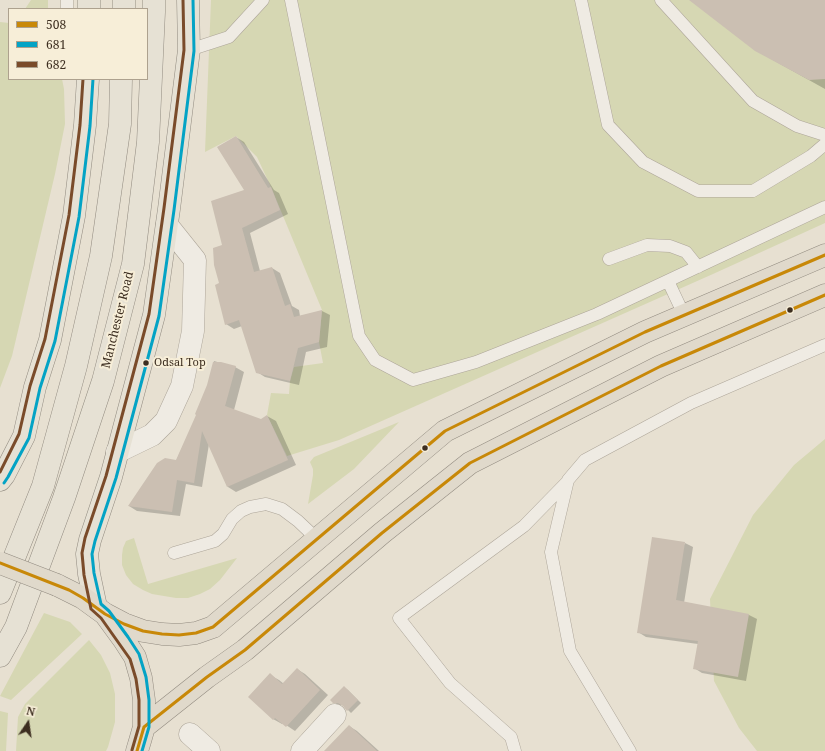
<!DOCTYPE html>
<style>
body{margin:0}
#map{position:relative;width:825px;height:751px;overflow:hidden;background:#e7e0d1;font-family:"Noto Serif",serif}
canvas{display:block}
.legend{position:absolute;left:8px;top:8px;width:140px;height:72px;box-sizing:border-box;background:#f7eed8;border:1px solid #ada18e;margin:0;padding:5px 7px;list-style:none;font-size:12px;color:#3d2e20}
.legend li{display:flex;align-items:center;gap:8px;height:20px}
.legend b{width:20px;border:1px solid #ada18e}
.north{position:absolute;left:8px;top:703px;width:40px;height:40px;-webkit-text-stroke:3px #f7eed8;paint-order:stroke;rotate:13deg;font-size:11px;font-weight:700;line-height:16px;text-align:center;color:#3d2e20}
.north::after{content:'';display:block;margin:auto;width:14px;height:18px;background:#3d2e20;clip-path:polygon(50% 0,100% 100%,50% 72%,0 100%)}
</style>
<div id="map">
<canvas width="825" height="751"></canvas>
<ul class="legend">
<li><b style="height:5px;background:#c88808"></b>508</li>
<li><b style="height:5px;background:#03a3c5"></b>681</li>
<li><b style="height:5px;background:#7a4b2a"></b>682</li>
</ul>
<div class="north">N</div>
</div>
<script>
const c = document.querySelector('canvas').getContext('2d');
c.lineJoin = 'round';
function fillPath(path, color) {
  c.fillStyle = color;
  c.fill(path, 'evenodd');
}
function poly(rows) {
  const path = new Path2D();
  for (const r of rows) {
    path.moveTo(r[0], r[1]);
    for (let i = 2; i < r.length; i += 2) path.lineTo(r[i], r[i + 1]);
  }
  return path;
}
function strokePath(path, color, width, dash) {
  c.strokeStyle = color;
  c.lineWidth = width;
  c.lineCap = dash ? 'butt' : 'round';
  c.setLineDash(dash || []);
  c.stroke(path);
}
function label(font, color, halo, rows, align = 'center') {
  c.font = font + ' "Noto Serif",serif';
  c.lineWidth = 4;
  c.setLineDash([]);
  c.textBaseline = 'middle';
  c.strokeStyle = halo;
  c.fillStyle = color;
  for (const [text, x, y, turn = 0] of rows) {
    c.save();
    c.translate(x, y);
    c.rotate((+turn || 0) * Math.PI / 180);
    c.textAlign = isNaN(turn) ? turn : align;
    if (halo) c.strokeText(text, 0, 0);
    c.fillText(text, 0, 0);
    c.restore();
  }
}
const green = poly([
 [31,0,48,0,48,9,25,9],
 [211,0,825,0,825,223,713,274,339,440,287,456,267,415,271,393,289,394,290,381,294,367,323,363,319,342,322,310,271,187,257,157,236,136,205,152],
 [0,22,9,23,9,79,62,79,64,89,65,124,55,174,12,356,0,388],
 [399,422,354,469,308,504,313,475,313,469,310,462,314,457],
 [825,439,825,751,757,751,739,728,714,681,710,599,753,515,794,465],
 [134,538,148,584,237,558,220,580,210,589,200,594,188,598,176,598,152,594,143,590,133,584,126,575,122,565,122,555,123,548,126,541],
 [44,613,70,622,82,634,11,700,0,696],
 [89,640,101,655,110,673,115,694,115,722,108,747,106,751,16,751,18,717,25,704],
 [0,711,8,713,6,751,0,751]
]);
const shadow = poly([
 [691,0,825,0,825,89,773,60],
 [236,137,244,142,274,190,279,193,288,214,250,233,260,271,272,268,280,273,292,306,299,310,300,316,322,311,330,315,327,347,306,352,299,385,265,377,257,372,242,326,234,329,226,324,220,284,223,245,245,191],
 [214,361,235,367,244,372,234,410,261,420,267,416,276,421,296,465,236,492,228,487,209,444,202,487,186,484,180,516,137,511,129,506,176,461,197,415,208,385],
 [685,543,693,547,684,603,749,615,757,619,746,681,702,673,694,668,698,644,646,637,638,632],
 [297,669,305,674,328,695,295,731,283,723,282,724,273,719,270,675,279,680,284,684],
 [344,687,348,690,361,703,351,713,343,705,338,705,334,702],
 [349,726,357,731,379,751,325,751]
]);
const building = poly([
 [689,0,825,0,825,79,809,80,755,51],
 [236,136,268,188,271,187,280,210,242,228,254,272,272,267,285,306,290,304,294,317,322,310,319,342,298,348,290,381,256,373,239,320,225,325,215,285,219,283,214,265,213,248,222,245,211,201,244,190,217,147],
 [213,362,221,362,236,366,225,406,261,419,267,415,288,460,227,487,202,431,194,483,177,480,172,512,128,506,157,463,165,458,176,460,196,415,195,414,207,385],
 [652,537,685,542,676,600,749,614,738,677,693,669,698,641,637,633],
 [297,668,320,690,286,727,275,718,273,720,248,697,270,673,282,684],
 [344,686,358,700,347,711,343,706,338,703,333,703,330,700],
 [349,725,377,751,324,751]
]);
const service = poly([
 [67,0,67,9],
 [291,0,359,336,375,360,413,380,476,362,597,314,825,207],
 [581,0,608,125,643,162,698,191,753,191,811,156,825,144],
 [661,0,753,101,797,126,825,135],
 [189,50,229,37,263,0],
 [609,259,647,245,670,246,686,252,698,267],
 [668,281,684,315],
 [174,553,215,541,223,534,232,519,241,511,250,507,266,504,282,509,298,521,317,539],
 [515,751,511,737,450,683,399,618,524,526,568,481],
 [630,751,570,651,551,552,568,480,585,460,691,403,825,345]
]);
const minor = poly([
 [117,452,152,435,166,421,182,386,193,331,195,260,167,225],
 [190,734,209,751],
 [302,751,335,715]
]);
const primary = poly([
 [124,0,124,9],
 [89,9,89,0],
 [0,480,4,475,24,436,35,387,50,340,74,216,85,125,88,79],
 [0,593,43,486,76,366,101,256,120,124,121,79],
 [96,607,89,574,87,554,90,540,111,477,154,315,169,209,189,50,188,0],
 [0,656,16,627,64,498,103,381,133,264,148,142,154,12,154,0]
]);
const trunk = poly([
 [57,585,83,598,105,614,124,640,135,657,141,678,144,700,144,727,140,741,137,751],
 [105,614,124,624,143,631,162,634,179,635,196,633,213,627,445,431,645,332,825,255],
 [144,727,207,677,245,650,382,533,470,463,661,366,825,295]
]);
const trunkBridge = poly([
 [0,563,57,585]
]);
const bus1 = poly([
 [0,563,69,590,83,598,105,614,124,624,143,631,162,634,179,635,196,633,213,627,445,431,645,332,825,255],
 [137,751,144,727,207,677,245,650,382,533,470,463,661,366,825,295]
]);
const bus2 = poly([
 [4,483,8,477,29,438,40,388,55,341,79,217,90,126,93,79],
 [142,751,149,727,149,700,146,677,139,654,128,637,109,611,101,604,94,573,92,554,95,541,116,478,159,316,174,210,194,51,193,0]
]);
const bus3 = poly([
 [0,472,19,434,30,386,45,339,69,215,80,125,83,79],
 [132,750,139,726,139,700,136,679,130,659,101,618,91,609,84,575,82,553,85,538,106,476,149,314,164,208,184,50,183,0]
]);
const markers = [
 [790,310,3.5,"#3d2e20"],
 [146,363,3.5,"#3d2e20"],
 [425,448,3.5,"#3d2e20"]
];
const busNames = [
 ["Odsal Top",154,363]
];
const streetNames = [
 ["Manchester Road",118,320,-76]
];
fillPath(green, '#d6d7b3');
fillPath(shadow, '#0003');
fillPath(building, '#cbbfb2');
strokePath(service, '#ada599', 13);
strokePath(minor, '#ada599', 23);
strokePath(primary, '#928b80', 23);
strokePath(trunk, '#928b80', 23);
strokePath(service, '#efebe3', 12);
strokePath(minor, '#efebe3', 22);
strokePath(primary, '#e6e1d4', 22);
strokePath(trunk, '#e0d9cb', 22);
strokePath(trunkBridge, '#928b80', 23, []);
strokePath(trunkBridge, '#e0d9cb', 22);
strokePath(bus1, '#c88808', 3);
strokePath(bus2, '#03a3c5', 3);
strokePath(bus3, '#7a4b2a', 3);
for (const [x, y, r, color] of markers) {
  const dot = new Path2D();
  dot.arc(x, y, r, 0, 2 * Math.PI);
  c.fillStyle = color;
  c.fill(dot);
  strokePath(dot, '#f7eed8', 1.5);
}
label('11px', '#3d2e20', '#f7eed8', busNames, 'left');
label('12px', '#3d2e20', '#f7eed8', streetNames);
</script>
